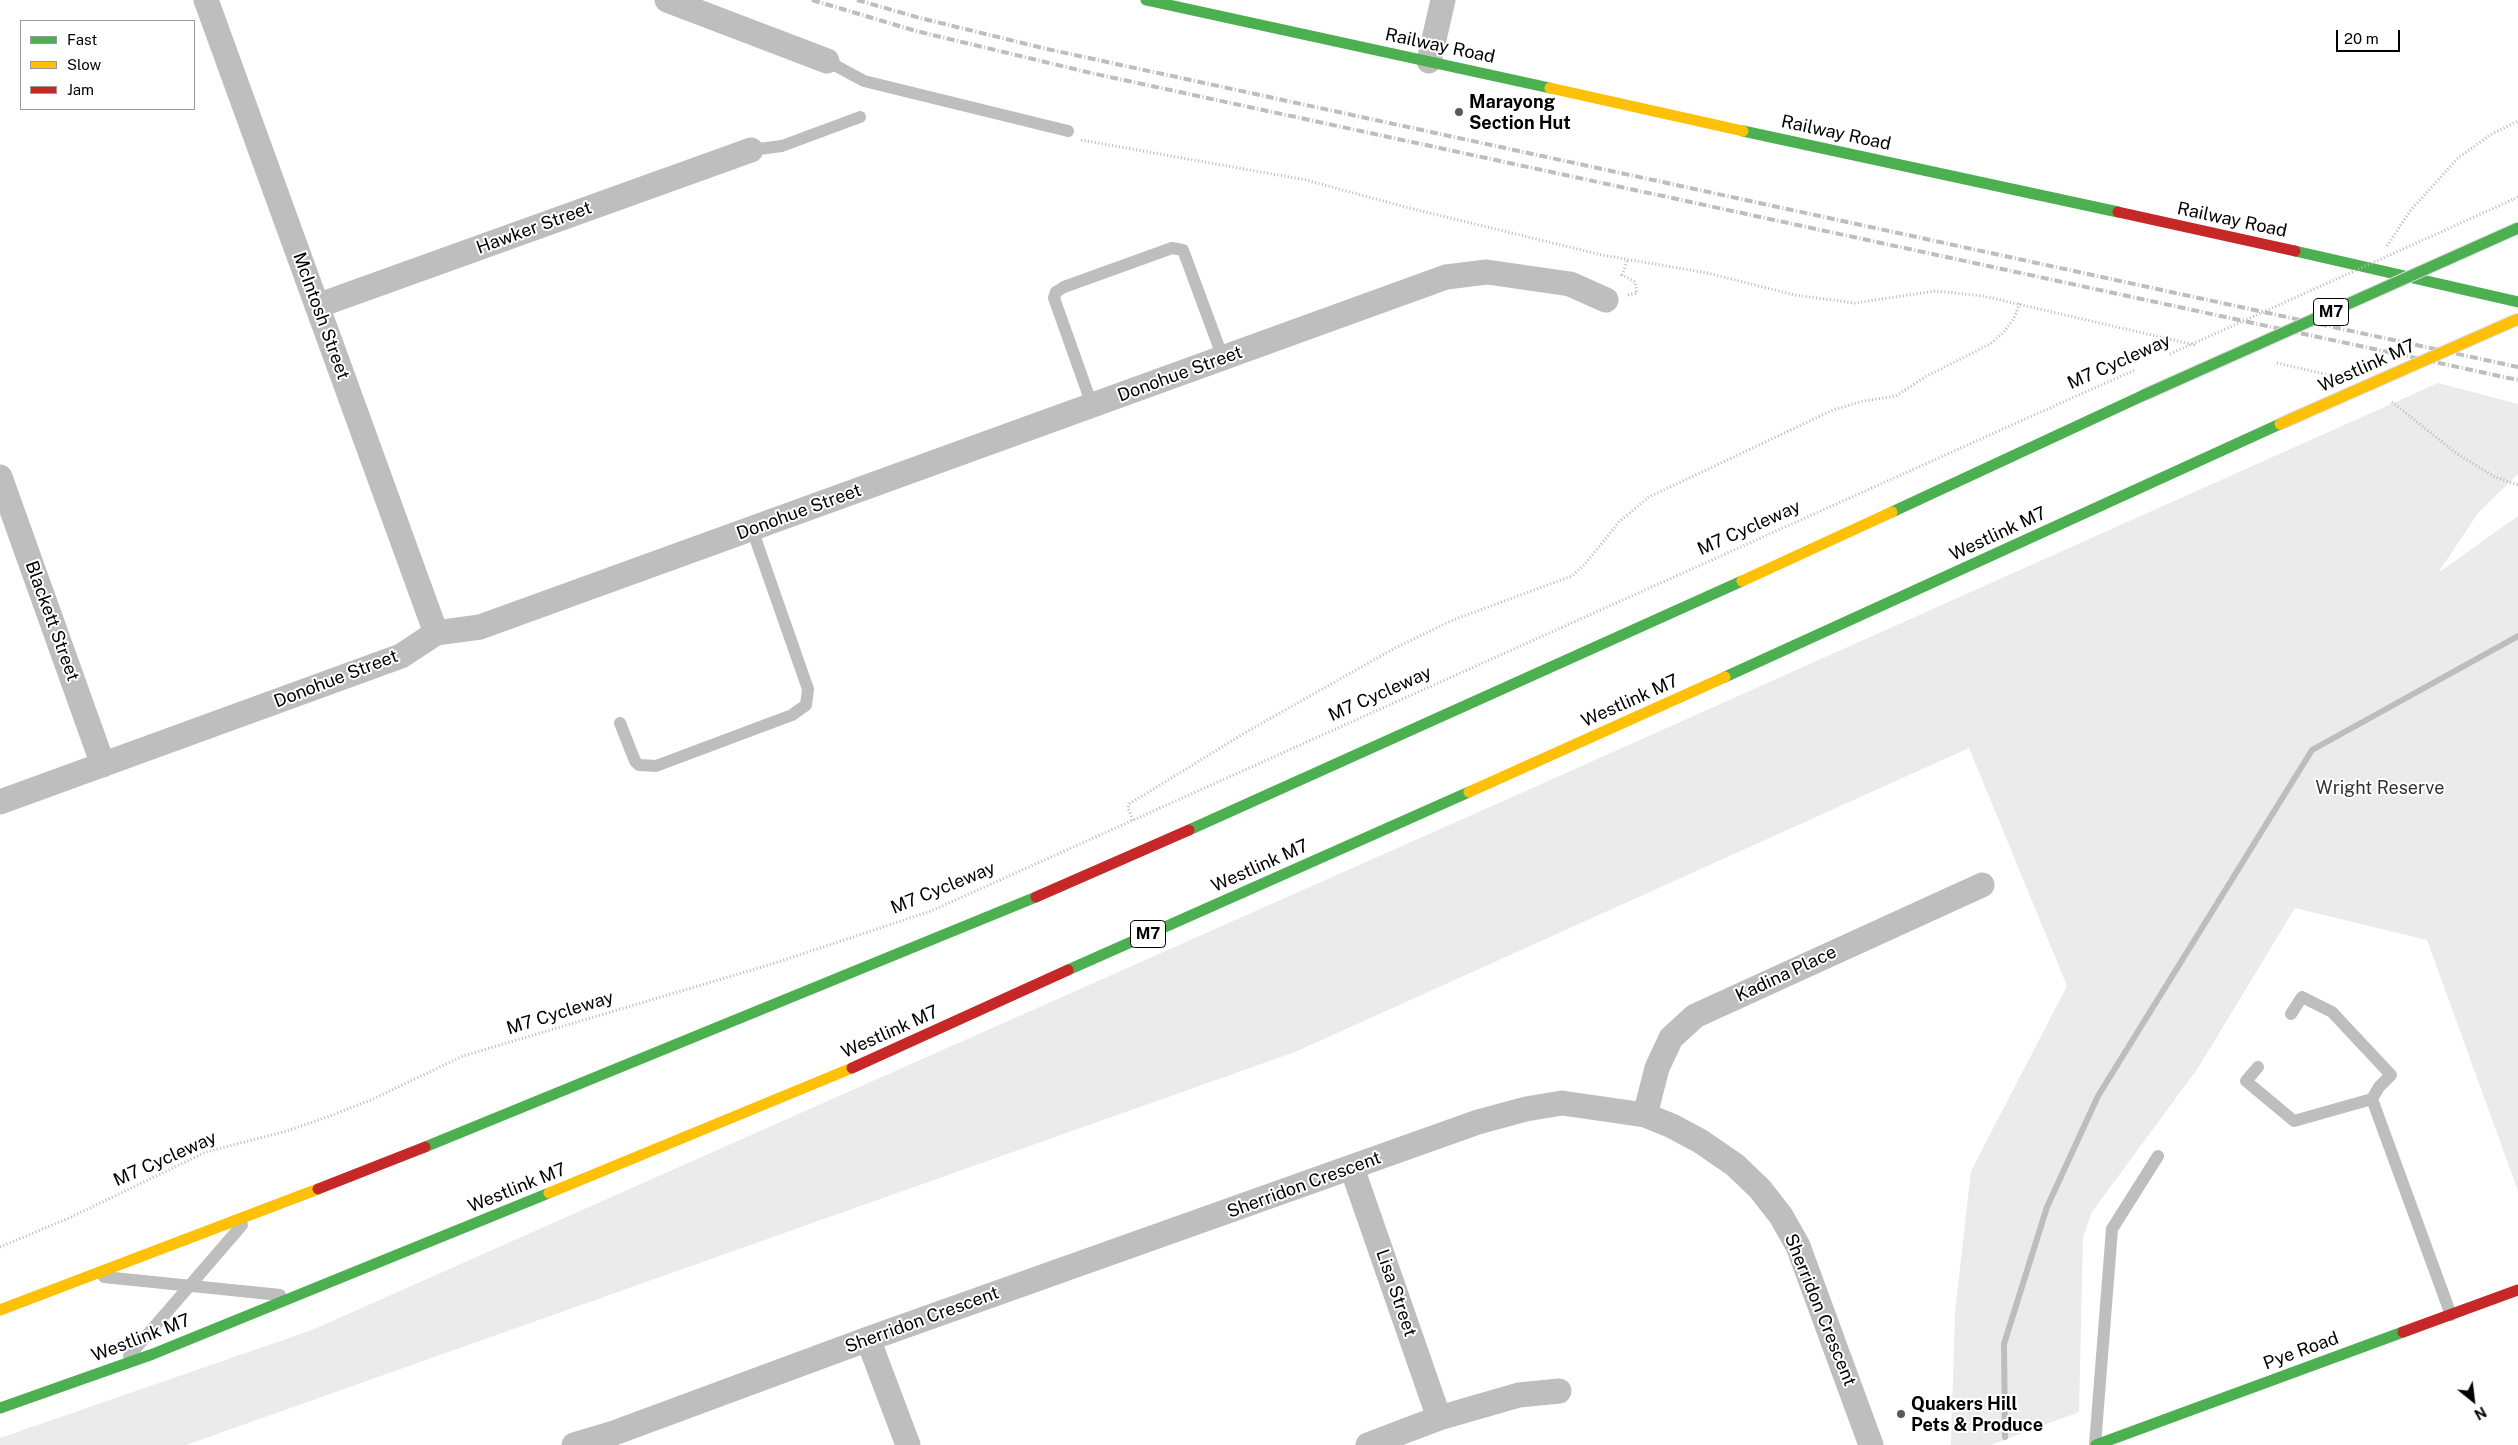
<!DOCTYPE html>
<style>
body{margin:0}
#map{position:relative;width:2518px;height:1445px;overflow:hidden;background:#fff;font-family:"Public Sans",sans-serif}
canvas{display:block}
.legend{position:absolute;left:20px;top:20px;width:175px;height:90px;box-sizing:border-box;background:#fff;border:1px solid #999;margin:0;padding:6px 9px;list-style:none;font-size:15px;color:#000}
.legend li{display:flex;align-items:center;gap:10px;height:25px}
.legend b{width:25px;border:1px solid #999}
.north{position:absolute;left:2448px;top:1375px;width:50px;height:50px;-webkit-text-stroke:4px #fff;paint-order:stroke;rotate:151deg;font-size:14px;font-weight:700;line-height:20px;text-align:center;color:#000}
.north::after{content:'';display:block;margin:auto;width:18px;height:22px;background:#000;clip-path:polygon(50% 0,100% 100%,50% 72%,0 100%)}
.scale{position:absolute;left:2336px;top:30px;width:64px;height:22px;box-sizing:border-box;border:2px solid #000;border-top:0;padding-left:6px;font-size:15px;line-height:18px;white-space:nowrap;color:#000;-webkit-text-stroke:4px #fff;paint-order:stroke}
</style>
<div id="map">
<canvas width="2518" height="1445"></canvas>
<ul class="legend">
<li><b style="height:6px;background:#4caf50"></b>Fast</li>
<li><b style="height:6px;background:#ffc107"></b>Slow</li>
<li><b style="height:6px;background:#c62828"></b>Jam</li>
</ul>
<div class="north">N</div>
<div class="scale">20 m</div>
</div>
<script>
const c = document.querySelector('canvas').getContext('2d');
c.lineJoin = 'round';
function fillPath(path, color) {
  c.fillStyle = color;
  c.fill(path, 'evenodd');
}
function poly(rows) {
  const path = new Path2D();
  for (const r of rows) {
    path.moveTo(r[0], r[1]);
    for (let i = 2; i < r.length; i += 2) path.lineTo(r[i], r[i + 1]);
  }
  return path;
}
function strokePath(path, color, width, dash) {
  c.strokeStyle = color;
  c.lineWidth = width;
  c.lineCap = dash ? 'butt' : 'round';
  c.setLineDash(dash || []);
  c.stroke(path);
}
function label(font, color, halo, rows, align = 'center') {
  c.font = font + ' "Public Sans",sans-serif';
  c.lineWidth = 4;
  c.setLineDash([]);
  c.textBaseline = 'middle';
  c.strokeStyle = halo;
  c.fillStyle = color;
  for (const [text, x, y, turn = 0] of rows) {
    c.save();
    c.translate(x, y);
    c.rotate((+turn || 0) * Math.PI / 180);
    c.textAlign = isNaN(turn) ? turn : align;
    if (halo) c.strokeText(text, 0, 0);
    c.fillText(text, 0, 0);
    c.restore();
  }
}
const green = poly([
 [2438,383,2518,404,2518,474,2478,513,2438,573,2518,516,2518,1191,2427,940,2295,908,2198,1068,2092,1212,2083,1237,2079,1412,1991,1445,1951,1445,1955,1312,1971,1171,2067,986,1969,748,1295,1052,186,1445,0,1445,0,1438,312,1330,1519,794]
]);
const stream = poly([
 [2005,1437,2004,1344,2047,1207,2098,1096,2312,750,2518,636]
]);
const path = poly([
 [1081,140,1306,180,1409,208,1602,255,1707,273,1795,295,1855,303,1935,291,1983,296,2195,345],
 [2514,199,2518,197],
 [2387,246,2410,211,2458,158,2490,135,2518,121],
 [1628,295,1637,293,1635,282,1622,275,1628,259],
 [2277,363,2329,375],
 [2392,402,2456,453,2495,477,2518,485],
 [1133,820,1128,808,1129,804,1248,731,1395,648,1453,620,1572,576,1585,564,1619,522,1649,497,1833,410,1863,401,1896,396,1925,377,1990,344,2004,332,2014,318,2020,303],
 [0,1247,69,1218,206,1152,287,1131,330,1116,373,1099,463,1056,775,963,931,911,2101,385]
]);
const lane = poly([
 [827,61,864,81,1068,131],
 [751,150,782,146,860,117],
 [1092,405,1054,298,1056,292,1064,287,1172,248,1183,250,1223,358],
 [620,723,635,761,639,765,656,766,792,715,806,705,808,689,752,529],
 [2291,1014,2302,997,2332,1012,2391,1075,2379,1087,2372,1099,2451,1315],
 [2258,1067,2246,1081,2294,1121,2372,1099],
 [104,1277,280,1295],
 [129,1356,242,1225],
 [2095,1445,2112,1229,2158,1156]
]);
const street = poly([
 [206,0,436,633],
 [667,0,827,61],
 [1429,61,1443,0],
 [317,306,751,150],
 [0,477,103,765],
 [0,802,401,656,436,633,480,627,1446,277,1487,272,1570,284,1606,300],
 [1645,1115,1657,1068,1671,1038,1695,1016,1982,885],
 [1352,1168,1439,1418],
 [868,1339,908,1445],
 [574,1445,614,1433,868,1339,1478,1122,1526,1109,1562,1103,1645,1115,1672,1126,1700,1141,1735,1165,1760,1189,1781,1216,1798,1246,1871,1445],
 [1368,1445,1439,1418,1519,1395,1559,1391]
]);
const fast = poly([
 [1146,0,1550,88],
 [1743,131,2118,212],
 [2295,251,2518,302],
 [1892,512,2144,395],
 [1725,677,2280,424],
 [1189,830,1742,581],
 [1068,970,1469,792],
 [425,1147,1036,897],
 [0,1408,153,1354,549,1193],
 [2096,1445,2403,1332]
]);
const slow = poly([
 [1550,88,1743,131],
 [1742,581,1892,512],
 [1469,792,1725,677],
 [549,1193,852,1068],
 [0,1310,318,1189]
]);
const jam = poly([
 [2118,212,2295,251],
 [1036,897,1189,830],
 [852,1068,1068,970],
 [318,1189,425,1147],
 [2403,1332,2518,1290]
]);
const rail = poly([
 [812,0,916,31,1091,73,2518,380],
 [857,0,920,18,1047,49,2518,367]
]);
const pathBridge = poly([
 [2170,354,2514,199],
 [2101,385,2135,370]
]);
const fastBridge = poly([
 [2144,395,2518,228]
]);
const slowBridge = poly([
 [2280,424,2518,319]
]);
const markers = [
 [1459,112,5,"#595959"],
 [1901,1414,5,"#595959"]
];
const shields = [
 [2331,312,35],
 [1148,934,35]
];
const shieldNames = [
 ["M7",2331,312],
 ["M7",1148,934]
];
const streetNames = [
 ["Railway Road",1440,46,12],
 ["Railway Road",1836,133,12],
 ["Railway Road",2232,220,12],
 ["Hawker Street",534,228,-20],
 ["McIntosh Street",321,316,70],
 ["M7 Cycleway",2119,362,-24],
 ["Westlink M7",2367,366,-24],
 ["Donohue Street",1180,374,-20],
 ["Donohue Street",799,512,-20],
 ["M7 Cycleway",1749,528,-24],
 ["Westlink M7",1998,534,-25],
 ["Blackett Street",52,621,70],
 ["Donohue Street",336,679,-21],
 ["M7 Cycleway",1380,694,-24],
 ["Westlink M7",1630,701,-24],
 ["Westlink M7",1260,866,-24],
 ["M7 Cycleway",943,888,-22],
 ["Kadina Place",1786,974,-25],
 ["M7 Cycleway",560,1013,-17],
 ["Westlink M7",890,1032,-24],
 ["M7 Cycleway",165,1159,-24],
 ["Sherridon Crescent",1304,1185,-20],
 ["Westlink M7",517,1188,-22],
 ["Lisa Street",1396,1293,71],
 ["Sherridon Crescent",1820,1310,68],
 ["Sherridon Crescent",922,1320,-20],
 ["Westlink M7",141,1338,-21],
 ["Pye Road",2301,1351,-20]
];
const poiNames = [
 ["Marayong",1469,102],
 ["Section Hut",1469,123],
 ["Quakers Hill",1911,1404],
 ["Pets & Produce",1911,1425]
];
const parkNames = [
 ["Wright Reserve",2380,788]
];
fillPath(green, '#ebebeb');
strokePath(stream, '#bdbdbd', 6);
strokePath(path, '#b9b9b9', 3, [1, 2.5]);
strokePath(lane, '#bebebe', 12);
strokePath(street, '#bebebe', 25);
strokePath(fast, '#4caf50', 11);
strokePath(slow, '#ffc107', 11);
strokePath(jam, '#c62828', 11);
strokePath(rail, '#bebebe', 4, [8, 2.5, 1, 2.5]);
strokePath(fastBridge, '#dbdbdb', 13, []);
strokePath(slowBridge, '#dbdbdb', 13, []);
strokePath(pathBridge, '#b9b9b9', 3, [1, 2.5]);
strokePath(fastBridge, '#4caf50', 11);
strokePath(slowBridge, '#ffc107', 11);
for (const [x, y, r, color] of markers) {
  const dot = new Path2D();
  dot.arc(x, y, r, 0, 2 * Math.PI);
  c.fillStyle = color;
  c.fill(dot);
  strokePath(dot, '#fff', 2);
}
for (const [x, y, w] of shields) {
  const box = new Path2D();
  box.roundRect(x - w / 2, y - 13.5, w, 27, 4);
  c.fillStyle = '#fff';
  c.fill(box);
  strokePath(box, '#000', 1);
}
label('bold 16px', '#000', null, shieldNames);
label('18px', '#000', '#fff', streetNames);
label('bold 18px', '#000', '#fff', poiNames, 'left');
label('18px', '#313131', '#fff', parkNames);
</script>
